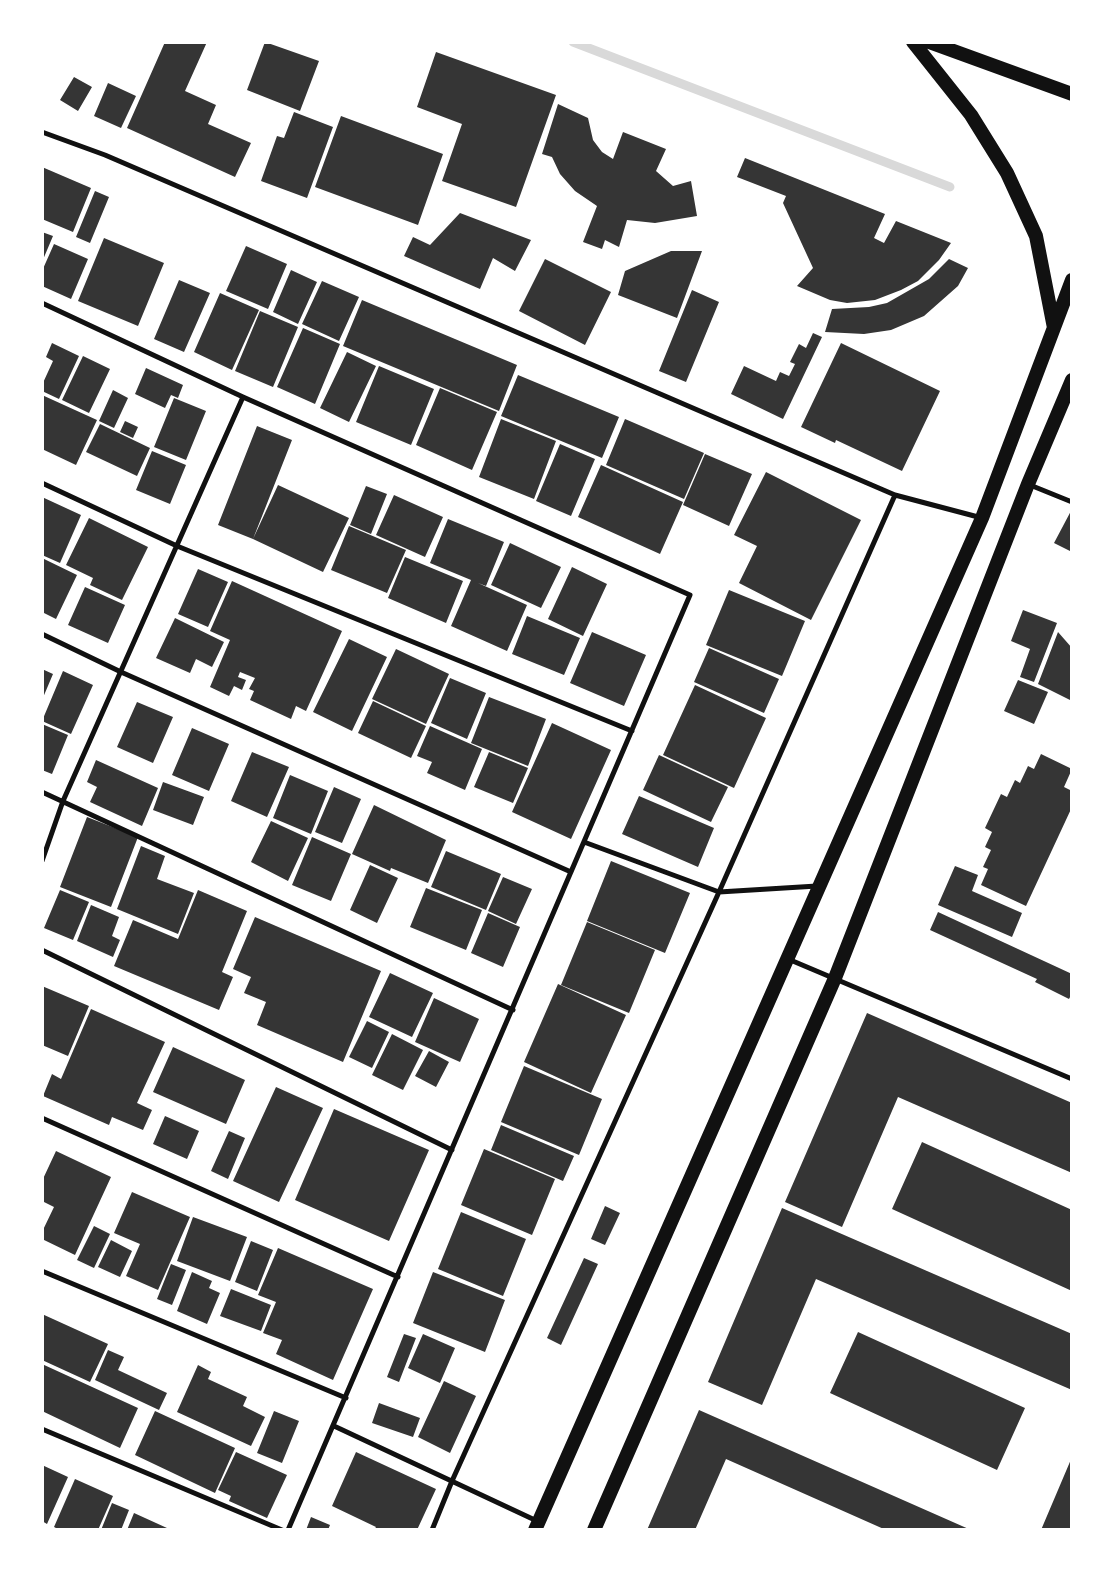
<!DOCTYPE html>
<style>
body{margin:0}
#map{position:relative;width:1114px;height:1572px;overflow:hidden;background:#fff;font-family:Manrope,sans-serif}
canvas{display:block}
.frame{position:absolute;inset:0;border:44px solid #fff;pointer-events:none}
</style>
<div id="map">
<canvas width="1114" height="1572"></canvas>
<div class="frame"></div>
</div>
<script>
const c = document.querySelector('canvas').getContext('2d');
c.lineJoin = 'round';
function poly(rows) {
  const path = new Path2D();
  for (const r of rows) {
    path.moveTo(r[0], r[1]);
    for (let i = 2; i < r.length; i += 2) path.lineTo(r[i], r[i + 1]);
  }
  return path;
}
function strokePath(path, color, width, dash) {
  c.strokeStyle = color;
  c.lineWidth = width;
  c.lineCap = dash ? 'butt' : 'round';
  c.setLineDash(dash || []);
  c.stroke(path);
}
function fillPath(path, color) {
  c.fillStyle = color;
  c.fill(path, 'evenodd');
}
const stream = poly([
 [573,42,950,187]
]);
const building = poly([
 [165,42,207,42,185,91,216,105,208,124,251,143,235,177,127,128],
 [265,42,319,61,300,111,247,90],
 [436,52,556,95,516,207,442,181,462,124,417,107],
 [74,77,92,87,78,111,60,100],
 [108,83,136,96,121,128,94,116],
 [558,104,588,118,593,140,602,152,613,159,623,132,666,149,656,171,673,186,691,181,697,216,655,223,627,220,619,247,605,240,602,249,583,242,597,206,575,191,560,174,552,157,542,154],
 [294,112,333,127,307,198,261,181,277,136,284,138],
 [341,116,443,154,418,225,315,187],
 [745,158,885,214,874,238,884,243,896,221,951,243,939,260,918,281,901,290,875,300,847,303,830,300,797,286,813,268,783,203,786,196,737,177],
 [42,167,91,188,73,232,42,219],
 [95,191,109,197,90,243,76,237],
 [460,213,531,240,515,271,493,258,480,289,404,256,413,237,430,245],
 [42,232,53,236,42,262],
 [104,238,164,263,138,326,78,301],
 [54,244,88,259,71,299,42,286,42,271],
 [246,246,287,264,268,309,226,291],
 [671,251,702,251,677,318,618,295,625,271],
 [545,259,611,292,585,345,519,311],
 [949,259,968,268,958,286,924,316,891,330,864,334,825,332,832,309,869,307,887,303,929,279],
 [291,270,317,282,298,324,273,312],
 [179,280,210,293,184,352,154,339],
 [322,281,359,297,339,341,302,324],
 [692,290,719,302,686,382,659,371],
 [220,293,259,310,232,370,194,352],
 [362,300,517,365,499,411,343,346],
 [260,311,298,327,273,387,235,371],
 [303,328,340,344,315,404,277,387],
 [813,333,822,337,783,419,731,394,744,366,776,381,780,372,789,376,795,364,790,362,799,344,806,348],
 [52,343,79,356,59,399,42,391,42,385,53,361,46,357],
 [841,343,940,391,902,471,836,440,835,443,801,427],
 [347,352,376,366,349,422,320,408],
 [83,356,110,369,89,413,62,400],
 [379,366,434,389,411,445,356,422],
 [146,368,183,385,178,398,171,395,165,408,135,394],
 [518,375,619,417,602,458,501,416],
 [440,388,497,412,472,470,416,445],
 [113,390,128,398,114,428,99,421],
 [42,395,97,420,76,465,42,449],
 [174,398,206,411,186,460,154,447],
 [501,419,556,441,534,499,479,477],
 [625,419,704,453,684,499,606,465],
 [125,421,138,427,133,438,120,432],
 [100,424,150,448,137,476,86,452],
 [257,426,292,440,253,539,218,525],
 [560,444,595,459,571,516,536,501],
 [152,451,186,465,170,504,136,490],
 [705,454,752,474,729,526,683,505],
 [601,465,683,502,660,554,578,517],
 [766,472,861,520,811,620,739,583,757,546,734,535],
 [278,485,349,518,323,572,253,539],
 [366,486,387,494,371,534,350,525],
 [394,495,443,517,425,557,376,535],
 [42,497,81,515,60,563,42,555],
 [1072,509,1072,552,1054,543],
 [89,518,148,547,122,600,90,585,93,578,66,565],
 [448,519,504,542,486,586,478,583,527,605,507,651,451,626,471,580,430,563],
 [349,526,406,550,387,593,331,570],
 [510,543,561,567,541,608,491,585],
 [405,557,463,581,446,623,388,598],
 [42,558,77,575,56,619,42,612],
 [572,567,607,584,583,636,548,619],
 [198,569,228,582,208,627,178,614],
 [232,581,342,631,306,711,296,706,291,719,250,700,254,691,249,689,255,678,240,672,238,677,246,680,242,690,234,686,229,696,210,687,230,640,210,631],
 [85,587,125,605,108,643,68,625],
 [729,590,805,621,782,676,706,645],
 [1023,610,1057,623,1034,682,1020,677,1030,649,1011,641],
 [527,616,580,638,564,675,512,654],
 [175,618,224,642,212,667,196,659,190,673,156,658],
 [592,632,646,655,624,706,570,683],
 [1058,632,1072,648,1072,701,1038,684],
 [349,639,387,657,352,731,313,712],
 [709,648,779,679,764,713,694,682],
 [396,649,449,674,426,724,372,699],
 [42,669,53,674,42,700],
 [63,671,93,685,71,734,42,721],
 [450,678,486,693,467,739,431,723],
 [1018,680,1048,692,1034,724,1004,711],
 [695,685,766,718,734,788,663,755],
 [489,697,546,719,528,766,471,743],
 [373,701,426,726,411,758,358,733],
 [137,702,173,717,153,763,117,747],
 [552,723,611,750,571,839,512,812],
 [42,724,68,735,52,774,42,770],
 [430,726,482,749,465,790,427,773,432,762,417,756],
 [192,728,229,744,209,791,172,775],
 [252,752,289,767,267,817,231,801],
 [489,752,528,768,513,803,474,787],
 [1041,754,1072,769,1064,787,1072,791,1072,807,1026,906,981,885,988,869,983,867,991,850,985,847,992,832,985,828,1001,794,1007,797,1015,780,1020,783,1028,766,1034,769],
 [659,755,728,787,711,822,643,790],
 [96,760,158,788,142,826,90,802,97,787,87,782],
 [290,775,328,791,311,834,273,818],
 [163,782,204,797,193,825,153,810],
 [334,787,361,799,342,843,315,832],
 [639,796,714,828,698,867,622,834],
 [374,805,446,840,428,883,391,868,390,871,352,854],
 [87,817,138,837,111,907,60,887],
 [271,821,308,838,288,881,251,862],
 [312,837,351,854,331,901,292,885],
 [141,846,165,856,157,879,194,893,178,934,117,909],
 [446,851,501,874,486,910,431,887],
 [611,861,690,893,665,953,587,921],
 [370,865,398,878,377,923,350,910],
 [955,866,978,875,972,891,1022,913,1012,937,938,905],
 [503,877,532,889,516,924,488,911],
 [426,888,482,910,466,950,410,927],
 [60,890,89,902,73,940,44,928],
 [198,890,247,911,222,972,233,977,219,1010,114,966,133,920,178,939],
 [91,905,119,917,112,936,120,940,113,957,77,941],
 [938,912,1072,974,1072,993,1069,999,1035,982,1037,979,930,930],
 [488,913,520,927,503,967,471,953],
 [255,917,381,971,343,1062,257,1025,266,1002,244,993,251,977,233,969],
 [587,922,655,950,629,1013,561,985],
 [390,973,433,993,412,1037,369,1017],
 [558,984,626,1015,591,1093,524,1062],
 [42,986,89,1006,68,1056,42,1045],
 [434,998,479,1019,460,1062,415,1042],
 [91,1009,165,1042,137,1103,152,1110,143,1130,112,1117,109,1125,43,1096,52,1074,61,1079],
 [867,1013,1072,1103,1072,1173,898,1097,842,1227,785,1202],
 [367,1021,389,1032,372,1068,349,1057],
 [392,1034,423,1050,403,1090,372,1075],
 [173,1047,245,1080,226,1124,153,1092],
 [429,1051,449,1062,436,1087,415,1076],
 [524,1066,602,1099,579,1155,501,1122],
 [276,1087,323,1108,279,1202,233,1181],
 [334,1109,429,1150,389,1241,295,1200],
 [165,1116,199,1131,187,1159,153,1144],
 [501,1125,574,1156,563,1181,491,1150],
 [229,1131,245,1138,228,1179,211,1171],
 [922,1142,1072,1210,1072,1291,892,1209],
 [484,1149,555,1179,532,1235,461,1205],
 [56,1151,111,1177,75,1255,42,1239,42,1232,54,1207,42,1201,42,1181],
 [132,1192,190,1217,158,1290,126,1276,140,1244,114,1233],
 [605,1206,620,1213,605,1245,591,1239],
 [782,1208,1072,1334,1072,1390,816,1279,762,1405,708,1382],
 [461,1212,526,1239,503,1296,438,1269],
 [193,1217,247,1237,230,1281,177,1261],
 [94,1226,110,1234,94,1268,77,1260],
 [111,1240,132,1251,120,1277,98,1267],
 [251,1241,273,1250,257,1291,235,1282],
 [278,1248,373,1289,333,1380,276,1354,282,1340,263,1333,276,1302,258,1295],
 [584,1258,598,1264,561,1345,547,1338],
 [171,1264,186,1270,172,1305,157,1299],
 [192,1272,212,1281,209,1288,220,1293,207,1324,177,1311],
 [433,1272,505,1300,485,1352,413,1323],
 [231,1289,271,1305,261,1331,220,1316],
 [42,1314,108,1344,90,1382,42,1360],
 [858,1332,1025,1408,997,1470,830,1393],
 [404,1334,416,1338,399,1382,387,1377],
 [423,1334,455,1348,440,1383,408,1368],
 [108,1350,124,1357,118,1370,167,1393,159,1410,95,1380],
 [42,1364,138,1408,120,1448,42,1411],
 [198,1365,211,1372,208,1379,247,1397,243,1406,265,1417,251,1446,177,1412],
 [444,1381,476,1396,450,1453,418,1437],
 [379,1403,420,1418,413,1437,372,1423],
 [699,1410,971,1530,886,1530,726,1459,695,1530,647,1530],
 [155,1411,235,1448,215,1493,135,1455],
 [274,1411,299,1421,282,1463,257,1453],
 [236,1452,287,1475,267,1518,229,1501,231,1496,218,1490],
 [356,1452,436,1489,417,1530,374,1530,376,1527,332,1506],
 [1072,1457,1072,1530,1041,1530],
 [42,1465,68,1477,47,1524,42,1521],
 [75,1479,113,1496,98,1530,60,1530,54,1527],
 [112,1503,129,1510,121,1530,101,1530],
 [134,1513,167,1528,166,1530,127,1530],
 [311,1517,330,1525,328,1530,306,1530]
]);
const service = poly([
 [42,132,105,155,895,495,982,518],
 [42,303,243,397,690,595,288,1530],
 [42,483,177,546,632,731],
 [1030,485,1072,502],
 [42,634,121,672,571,872],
 [42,792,513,1010],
 [584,842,719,892,817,886],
 [42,861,63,801,243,397],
 [42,950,452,1150],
 [788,959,1072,1079],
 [42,1118,398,1277],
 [42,1271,346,1398],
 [334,1426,537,1521],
 [42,1429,282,1530],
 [432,1530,452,1481,719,892,895,495]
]);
const secondary = poly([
 [913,42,971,115,1007,173,1036,236,1054,328],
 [929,42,1072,94],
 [535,1530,982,518,1072,280],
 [594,1530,835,978,1028,484,1072,380]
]);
strokePath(stream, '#d9d9d9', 9);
fillPath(building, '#353535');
strokePath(service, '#111', 5);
strokePath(secondary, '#111', 14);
</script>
